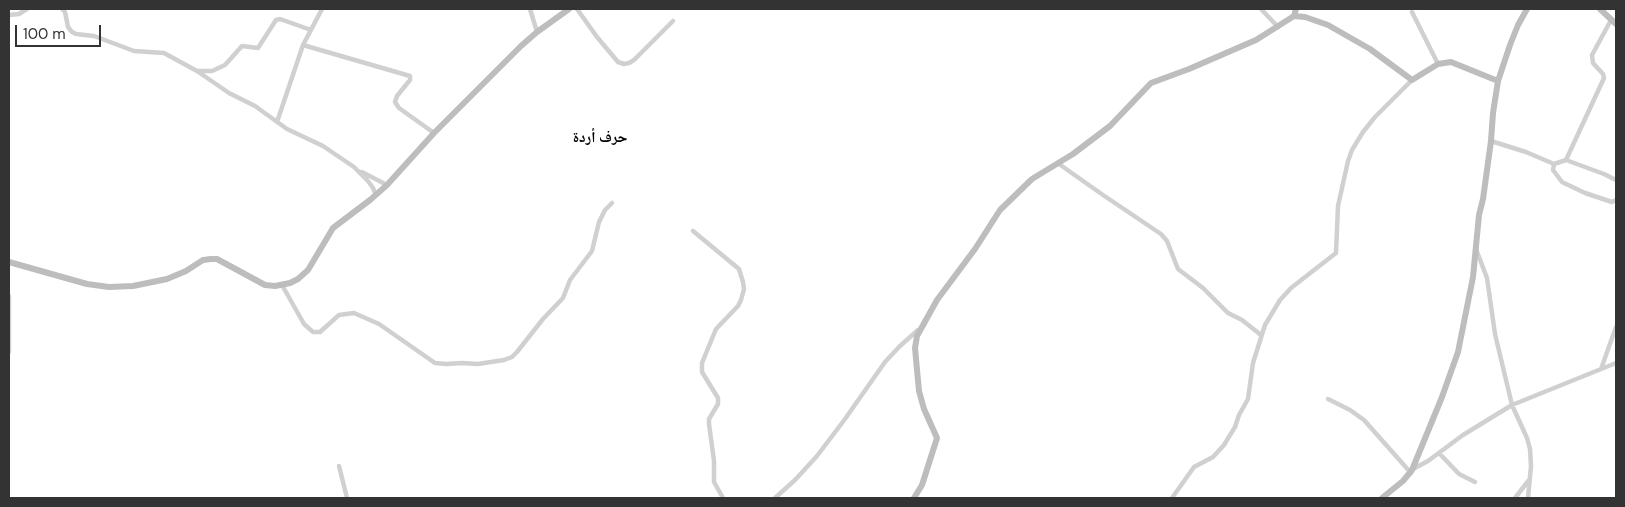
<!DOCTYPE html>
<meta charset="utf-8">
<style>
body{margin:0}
#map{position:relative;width:1625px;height:507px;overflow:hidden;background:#fff;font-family:"DM Sans",sans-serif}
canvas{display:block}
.frame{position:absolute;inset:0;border:10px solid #333;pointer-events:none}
.scale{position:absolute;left:15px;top:25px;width:86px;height:22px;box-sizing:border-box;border:2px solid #333;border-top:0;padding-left:6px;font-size:15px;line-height:18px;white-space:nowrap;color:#333;-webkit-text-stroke:4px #fff;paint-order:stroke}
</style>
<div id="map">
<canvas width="1625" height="507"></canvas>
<div class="frame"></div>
<div class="scale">100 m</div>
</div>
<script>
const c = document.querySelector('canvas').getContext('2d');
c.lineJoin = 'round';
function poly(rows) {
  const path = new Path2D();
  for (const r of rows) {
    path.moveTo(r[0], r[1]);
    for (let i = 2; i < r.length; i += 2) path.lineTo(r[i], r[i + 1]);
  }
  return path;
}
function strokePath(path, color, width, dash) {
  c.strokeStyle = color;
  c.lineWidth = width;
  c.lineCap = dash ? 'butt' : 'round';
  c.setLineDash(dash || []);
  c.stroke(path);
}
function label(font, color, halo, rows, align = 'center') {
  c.font = font + ' "DM Sans","Noto Naskh Arabic",sans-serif';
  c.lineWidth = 5;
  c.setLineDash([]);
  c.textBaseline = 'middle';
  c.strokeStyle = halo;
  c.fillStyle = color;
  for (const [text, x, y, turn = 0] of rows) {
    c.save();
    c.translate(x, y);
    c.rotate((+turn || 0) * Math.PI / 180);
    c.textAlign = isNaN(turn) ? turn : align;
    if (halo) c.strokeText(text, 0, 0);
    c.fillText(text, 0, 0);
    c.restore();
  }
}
const street = poly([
 [62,9,65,12,68,27,72,32,76,34,94,36,134,51,164,53,197,71,229,93,255,106,287,129,323,146,354,167,368,181,373,188,376,195],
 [530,9,537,32],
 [577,9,597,37,613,56,618,62,624,64,629,63,634,60,673,21],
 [1261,9,1278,27],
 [1412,12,1438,64],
 [9,15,19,14,27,9],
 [303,45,410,76,410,80,397,96,395,102,399,108,434,133],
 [198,71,212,71,225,65,242,46,258,48,276,20,280,19,311,30],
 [277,122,303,45,322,9],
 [1491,141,1526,152,1554,164],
 [1566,160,1604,78,1603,74,1593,63,1592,55,1611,20],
 [1059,164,1103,195,1161,234,1167,241,1178,269,1203,288,1228,313,1242,320,1261,335],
 [1554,164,1553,170,1562,182,1585,193,1612,202,1616,200],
 [1554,164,1566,160,1604,174,1616,180],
 [362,172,387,185],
 [693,231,739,269,743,282,744,289,741,300,738,306,716,329,702,363,702,372,718,398,718,404,709,419,709,424,714,461,714,482,723,498],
 [1476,249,1487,278,1495,334,1512,405,1527,438,1530,449,1531,466,1528,498],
 [282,285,304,324,313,332,320,332,339,315,354,313,379,324,435,363,446,364,462,363,478,364,504,360,512,357,517,352,543,319,563,298,570,280,592,251,599,222,605,210,612,203],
 [9,296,9,352],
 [1601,369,1616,327],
 [1328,399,1350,410,1364,420,1411,473],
 [1439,453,1459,474,1475,482],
 [339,466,347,498],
 [1413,469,1428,461,1463,435,1512,405,1616,363],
 [775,498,795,480,817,456,845,419,885,362,900,346,918,330],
 [1172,498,1194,467,1213,457,1224,445,1235,427,1239,415,1248,399,1253,363,1265,325,1280,300,1291,288,1336,253,1338,206,1348,161,1352,150,1363,132,1375,117,1412,80],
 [1515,498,1529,480]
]);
const secondary = poly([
 [1600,9,1616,24],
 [1294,16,1305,17,1328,25,1370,49,1412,80,1438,64,1451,62,1498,81],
 [9,262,87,284,109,287,133,286,167,279,186,271,203,260,211,259,217,259,265,285,275,286,290,283,298,279,308,270,333,228,370,200,387,185,434,133,521,46,537,32,569,9],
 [914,498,922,485,937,438,924,409,919,391,915,348,917,336,937,300,975,249,1000,210,1032,179,1073,154,1110,126,1151,83,1189,69,1256,40,1294,16,1296,9],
 [1382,498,1403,481,1412,470,1442,397,1458,352,1473,277,1479,215,1483,199,1491,141,1493,113,1498,81,1510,45,1518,25,1527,9]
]);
const quarterNames = [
 ["حرف أردة",600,138]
];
strokePath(street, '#d0d0d0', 4.5);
strokePath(secondary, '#bdbdbd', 6);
label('bold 15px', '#000', '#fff', quarterNames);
</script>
